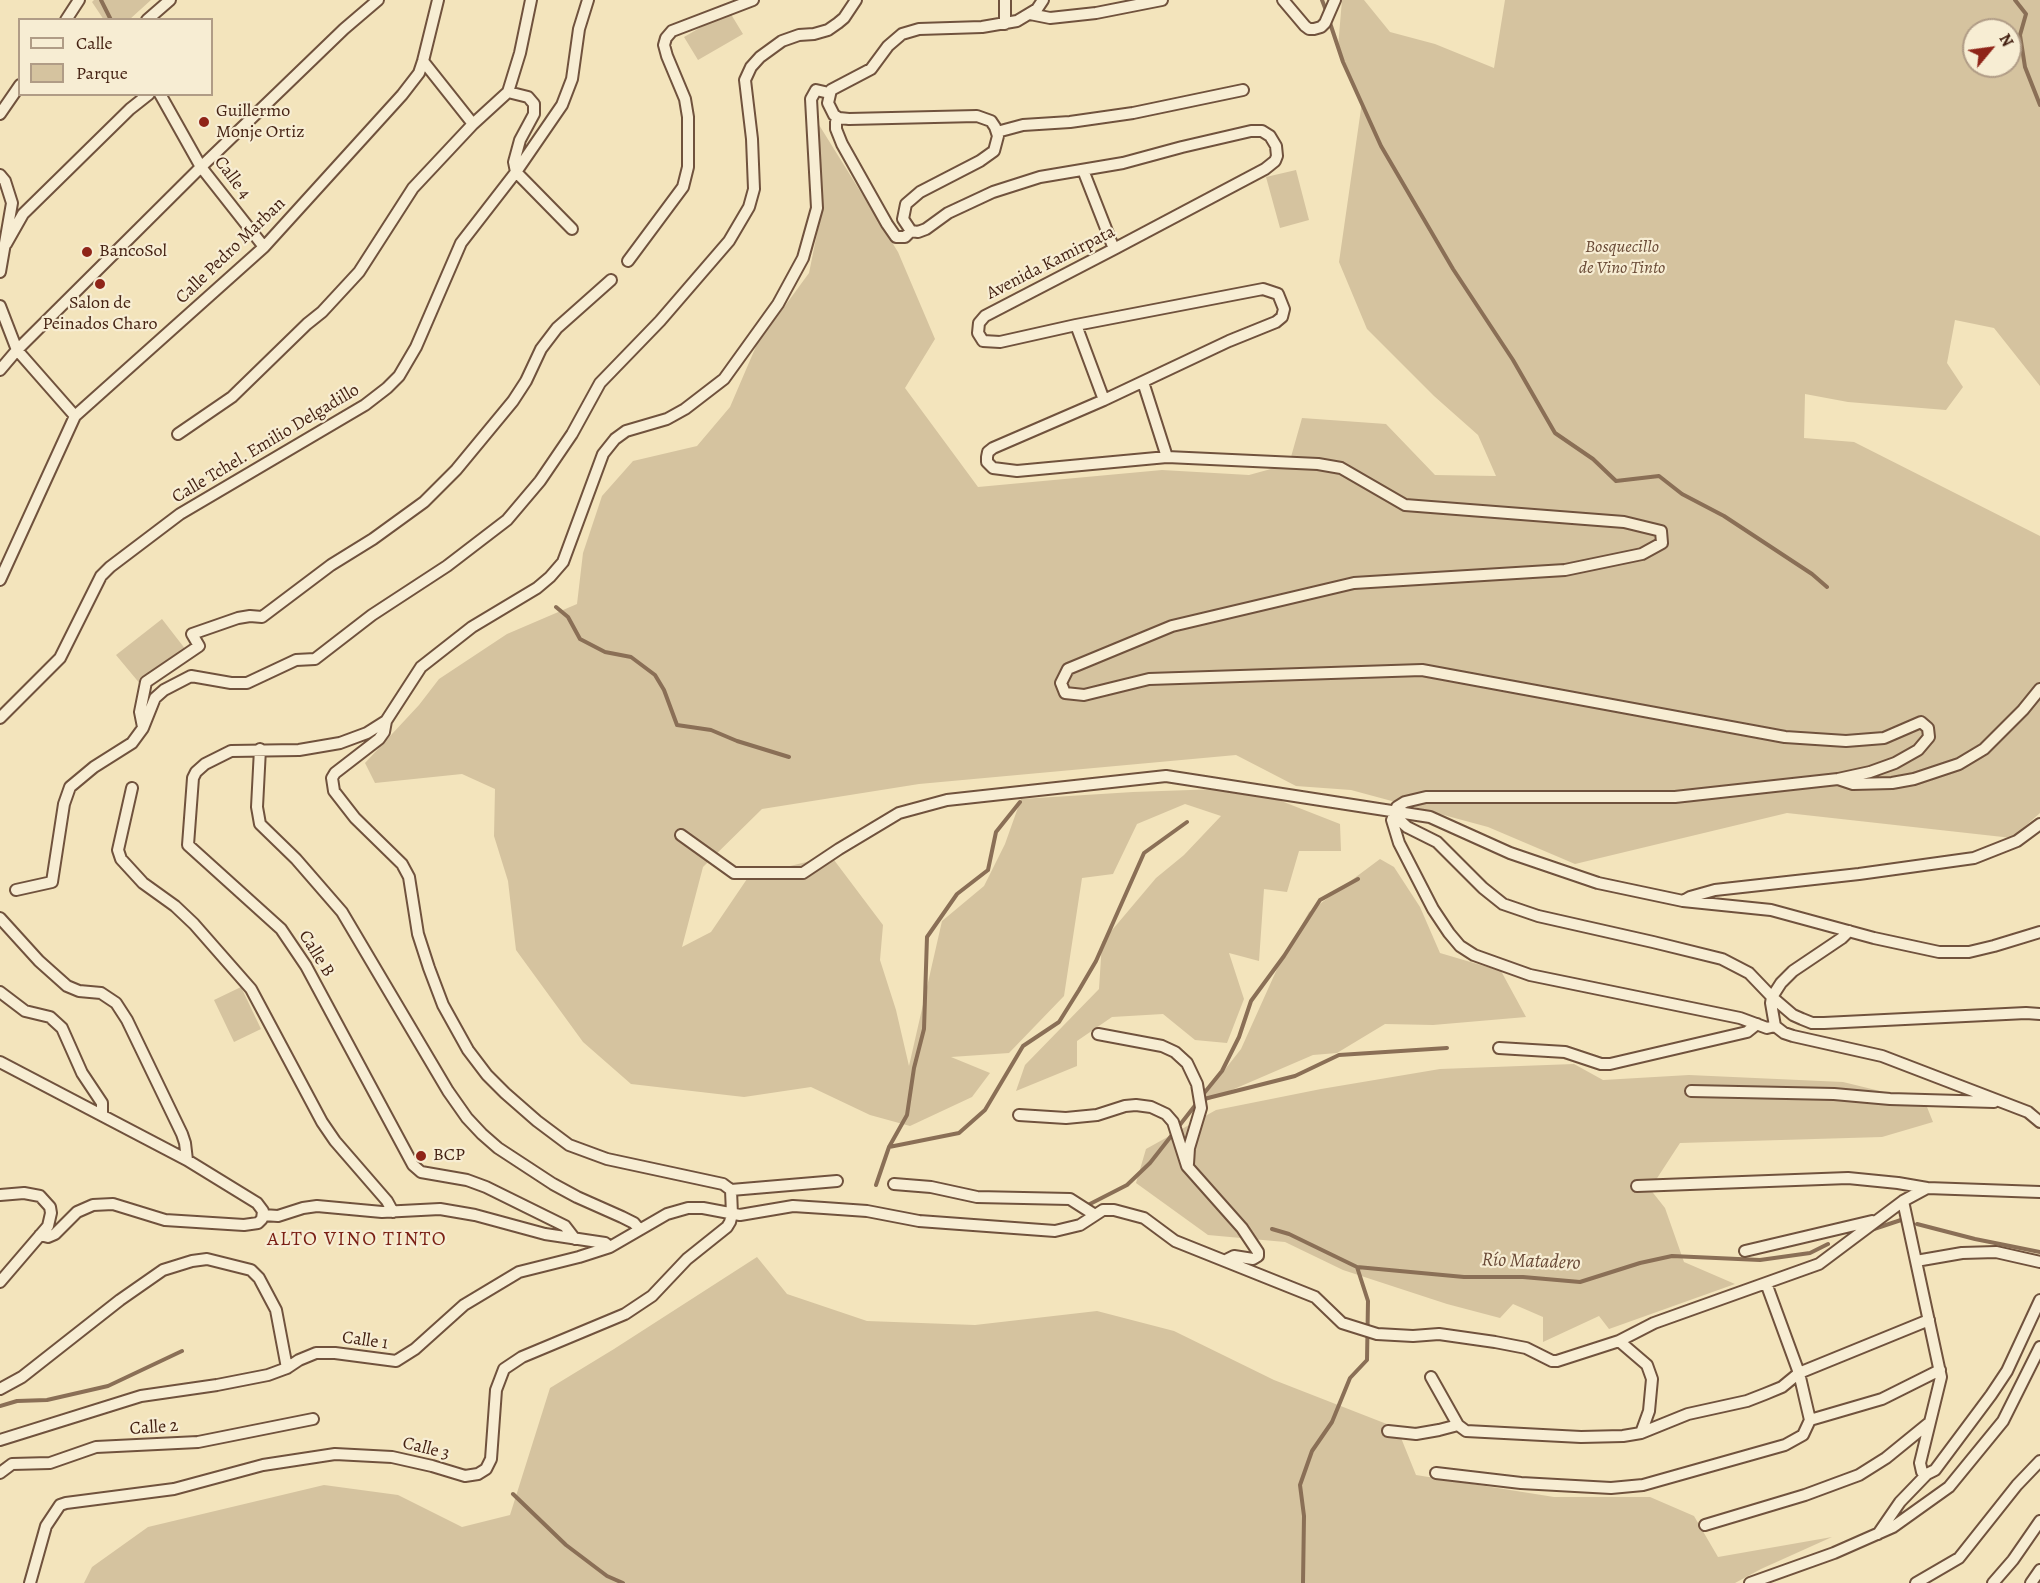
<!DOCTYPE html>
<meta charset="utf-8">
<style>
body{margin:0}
#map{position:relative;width:2040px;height:1583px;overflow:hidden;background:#f3e4bc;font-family:Alegreya,serif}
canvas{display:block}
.legend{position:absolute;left:18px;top:18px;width:195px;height:78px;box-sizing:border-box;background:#f7edd3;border:2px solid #b09c86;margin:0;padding:8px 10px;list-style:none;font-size:18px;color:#452213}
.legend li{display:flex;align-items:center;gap:12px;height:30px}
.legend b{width:30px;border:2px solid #b09c86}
.north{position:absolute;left:1962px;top:18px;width:60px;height:60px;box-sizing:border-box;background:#f7edd3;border:2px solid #b09c86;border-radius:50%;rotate:61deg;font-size:16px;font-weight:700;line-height:24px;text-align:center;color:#452213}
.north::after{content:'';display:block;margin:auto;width:21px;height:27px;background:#8f2418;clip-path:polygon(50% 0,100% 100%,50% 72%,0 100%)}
</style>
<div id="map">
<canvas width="2040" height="1583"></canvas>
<ul class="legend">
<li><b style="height:8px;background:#f7edd3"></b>Calle</li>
<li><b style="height:16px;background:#d5c39f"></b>Parque</li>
</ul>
<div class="north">N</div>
</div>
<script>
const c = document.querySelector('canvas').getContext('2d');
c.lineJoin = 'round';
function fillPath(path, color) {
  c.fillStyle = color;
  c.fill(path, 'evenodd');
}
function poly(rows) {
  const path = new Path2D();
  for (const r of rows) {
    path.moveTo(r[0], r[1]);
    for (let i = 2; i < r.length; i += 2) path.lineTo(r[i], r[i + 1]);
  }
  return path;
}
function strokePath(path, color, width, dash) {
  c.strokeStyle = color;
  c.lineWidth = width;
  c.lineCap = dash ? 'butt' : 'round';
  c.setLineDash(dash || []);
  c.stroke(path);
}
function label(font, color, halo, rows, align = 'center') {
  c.font = font + ' Alegreya,serif';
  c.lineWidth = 4.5;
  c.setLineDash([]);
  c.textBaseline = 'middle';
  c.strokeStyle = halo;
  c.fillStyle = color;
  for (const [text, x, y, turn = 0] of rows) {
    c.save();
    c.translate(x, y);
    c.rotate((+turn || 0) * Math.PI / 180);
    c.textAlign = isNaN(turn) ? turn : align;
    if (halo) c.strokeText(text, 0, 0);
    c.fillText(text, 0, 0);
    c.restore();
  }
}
const green = poly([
 [94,0,151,0,130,19,104,20,92,2],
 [1342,0,1364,0,1390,32,1435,44,1494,68,1505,0,2040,0,2040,386,1994,328,1955,320,1947,363,1963,387,1946,410,1848,402,1805,394,1804,438,1854,442,2040,536,2040,813,2012,838,1787,813,1575,864,1488,827,1351,790,1296,786,1236,755,919,784,762,809,703,867,682,947,711,932,749,876,831,856,883,925,880,960,896,1010,909,1066,942,921,984,886,1005,844,1021,799,1133,792,1248,788,1340,824,1341,851,1299,851,1287,892,1264,889,1259,961,1229,953,1244,999,1227,1043,1195,1040,1163,1014,1112,1017,1077,1041,1077,1066,1016,1091,1025,1065,1099,989,1102,942,1156,878,1184,855,1221,816,1185,804,1137,824,1113,874,1082,878,1064,996,1009,1053,951,1057,990,1073,972,1097,910,1126,870,1115,811,1087,744,1097,631,1084,583,1042,516,950,508,881,494,836,495,789,462,774,375,783,365,763,419,705,439,679,507,634,577,604,583,553,602,496,633,461,697,446,730,407,757,344,809,273,823,204,811,112,898,252,935,339,905,388,978,487,1162,470,1249,475,1289,464,1302,418,1386,424,1435,475,1496,476,1478,435,1434,396,1367,329,1339,262,1362,102,1338,47],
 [1974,30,2010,30,2010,66,1974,66],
 [729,11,743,34,698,60,684,37],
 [1296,170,1309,220,1280,228,1266,177],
 [162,619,186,650,141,685,116,655],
 [1380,859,1394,867,1420,907,1440,953,1501,971,1526,1017,1433,1025,1385,1024,1337,1053,1313,1055,1197,1105,1241,1049,1277,969,1309,912],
 [241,987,261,1029,234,1042,214,1000],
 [1574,1064,1603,1080,1689,1075,1843,1082,1925,1102,1933,1122,1882,1137,1680,1143,1650,1189,1665,1208,1684,1262,1735,1284,1609,1329,1599,1316,1543,1342,1543,1317,1513,1304,1500,1318,1447,1304,1343,1270,1285,1242,1208,1235,1136,1183,1146,1149,1216,1110,1321,1089,1440,1069],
 [757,1257,787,1294,867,1321,975,1325,1097,1311,1174,1331,1274,1380,1397,1428,1416,1475,1554,1497,1650,1497,1694,1516,1718,1557,1832,1537,1761,1569,1735,1583,84,1583,92,1567,148,1527,324,1485,398,1495,462,1527,510,1515,550,1388,614,1349]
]);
const stream = poly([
 [101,0,111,20],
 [1322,0,1327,13],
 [2015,0,2026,14,2020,35,2025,67,2040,105],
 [1329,20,1343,62,1381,146,1453,269,1513,360,1555,433,1593,459,1616,481,1659,476,1682,494,1724,516,1812,574,1827,587],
 [556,607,568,617,580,639,605,652,631,657,655,675,664,690,677,725,711,730,737,741,789,757],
 [1201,1097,1222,1071,1239,1037,1251,1001,1284,956,1320,900,1358,879],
 [1200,1100,1295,1076,1339,1055,1447,1048],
 [889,1147,959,1133,985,1110,1023,1046,1059,1022,1079,990,1096,961,1144,853,1187,822],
 [876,1185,889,1147,907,1115,914,1068,924,1029,927,937,957,894,988,870,996,832,1020,802],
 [1086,1206,1127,1185,1150,1163,1197,1103],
 [1917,1224,1975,1239,2040,1252],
 [1272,1229,1289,1234,1357,1267,1464,1277,1523,1277,1580,1282,1640,1263,1672,1256,1760,1260,1810,1253,1828,1244],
 [1871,1230,1901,1220],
 [0,1406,17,1401,47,1400,108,1386,182,1351],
 [513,1494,566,1545,607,1576,623,1583],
 [1303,1583,1304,1516,1300,1485,1312,1451,1332,1422,1350,1378,1367,1360,1368,1301,1357,1267]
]);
const minor = poly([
 [1043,0,1037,9,1017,21,982,27,919,29,902,34,888,46,871,69,831,90,828,103,834,115,839,118,849,119,977,116,991,121,995,127,998,136,994,151,980,161,920,192,906,204,903,219,911,231,918,232,926,229,948,213,993,192,1040,177,1123,163,1182,147,1251,131,1262,131,1270,136,1276,146,1277,156,1275,161,1265,169,1114,249,985,316,979,323,978,333,983,341,1000,342,1076,325,1263,289,1278,294,1284,309,1282,317,1276,322,1229,341,1104,400,993,448,988,452,987,457,987,462,993,468,1017,471,1167,457,1318,464,1341,468,1405,505,1624,522,1661,531,1662,543,1642,554,1565,570,1354,583,1172,626,1068,669,1061,683,1065,693,1084,695,1149,679,1422,670,1785,737,1846,741,1884,738,1921,722,1928,728,1929,737,1918,750,1895,763,1870,772,1838,779,1675,797,1426,797,1405,802,1397,807,1394,815,1407,827,1437,842,1483,888,1503,904,1538,916,1653,942,1722,959,1749,973,1772,997,1793,1015,1802,1019,1812,1023,1824,1023,2026,1013,2040,1014],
 [1283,0,1305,26,1309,29,1314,29,1321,27,1325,23,1335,0],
 [1030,14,1050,18,1096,13,1162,0],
 [66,20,79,0],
 [147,20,170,0],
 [1005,24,1005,0],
 [423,61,473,124],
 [508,92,528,97,534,104,534,114,520,140,514,162,516,172,572,229],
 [160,94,201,167,264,247],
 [0,114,20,85],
 [839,118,836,122,836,129,842,144,887,224,896,237,905,237,911,231],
 [997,132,1023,125,1070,122,1133,113,1243,90],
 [1083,170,1114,249],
 [0,175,5,181,12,203,0,272],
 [6,244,23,214,130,109,149,94],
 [628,261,683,187,688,167,688,117,685,99,667,56,664,45,666,38,672,31,753,0],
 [0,306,17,350,75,416],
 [1076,325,1104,400],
 [0,370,17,350,201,167,344,29,378,0],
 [1143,382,1167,457],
 [178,434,232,397,307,324,322,312,359,272,413,188,473,124,508,92,520,53,531,0],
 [0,580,75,416,264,247,402,95,419,73,423,61,438,0],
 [0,718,60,658,101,576,110,567,180,514,365,405,387,388,399,376,416,347,461,243,516,172,562,105,572,79,579,29,588,0],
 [143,727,140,712,146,682,199,646,192,634,238,618,250,616,262,617,331,565,373,539,424,502,456,470,513,401,526,381,541,349,557,328,611,280],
 [260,749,257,807,260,824,296,859,342,912,448,1091,467,1118,482,1134,498,1148,553,1184,577,1197,622,1217,634,1223,639,1229],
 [1838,779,1853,784,1892,783,1914,779,1959,764,1984,749,2023,710,2040,689],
 [132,788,118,850,121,859,143,883,175,906,194,924,251,989,322,1122,335,1141,387,1201,393,1212],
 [1394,815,1392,820,1399,843,1433,909,1449,933,1460,946,1474,955,1530,975,1740,1018,1767,1028,1775,1026],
 [681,835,734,873,803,873,839,849,899,813,947,800,1166,776,1430,817,1510,853,1598,883,1683,901,1771,910,1874,938,1939,952,1969,952,1994,946,2040,932],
 [16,890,52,882,64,804,70,787,94,767,132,743,143,728,155,698,164,690,191,676,231,683,247,683,296,660,315,659,372,615,447,566,507,520,540,481,572,434,600,383,660,321,729,241,749,207,754,189,752,139,745,80,751,67,760,57,782,41,799,35,814,34,828,30,838,23,844,18,856,0],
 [1683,901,1690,897,1715,890,1859,874,1974,858,2017,841,2040,824],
 [0,918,39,961,67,986,79,991,101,993,116,1003,127,1020,182,1134,185,1143,187,1160],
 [1849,931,1842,938,1793,971,1781,983,1772,997,1771,1003,1775,1026,1784,1033,1793,1036,1882,1056,2028,1112,2040,1122],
 [0,992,25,1011,50,1017,62,1028,82,1073,102,1103,102,1114],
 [1098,1034,1162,1046,1175,1052,1187,1063,1197,1084,1201,1108,1189,1148,1188,1164],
 [1499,1048,1565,1052,1601,1064,1610,1064,1747,1032,1757,1024],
 [0,1062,187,1160,257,1203,263,1211,262,1219,258,1223,244,1225,165,1220,113,1204,93,1205,77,1212,55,1234,48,1237,40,1235],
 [1691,1091,1834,1094,1890,1099,1994,1102],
 [1019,1115,1066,1118,1097,1115,1125,1106,1136,1105,1151,1107,1166,1114,1173,1122,1187,1166,1242,1228,1258,1252,1258,1256,1253,1259,1234,1256,1226,1260],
 [894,1184,931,1187,977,1197,1070,1199,1095,1215],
 [1637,1186,1848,1178,1898,1183,1927,1188],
 [731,1190,837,1181],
 [0,1195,24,1193,40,1196,50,1207,51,1213,48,1226,0,1282],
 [1903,1201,1941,1377,1920,1463,1922,1472,1927,1474,1935,1470,1991,1395,2007,1371,2040,1300],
 [263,1215,278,1216,303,1208,317,1206,382,1212,440,1209,475,1215,545,1234,605,1243,610,1247],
 [575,1239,565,1226,486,1187,467,1180,421,1172,413,1165,306,966,281,929,188,845,193,778,196,772,205,764,231,751,299,750,340,743,367,733,386,721,421,667,472,627,537,588,550,577,563,562,603,454,615,439,626,431,667,419,685,409,724,379,778,304,803,258,817,208,811,99,816,90,829,93],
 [1745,1251,1872,1221],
 [1916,1261,1962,1253,1996,1252,2040,1262],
 [1766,1283,1799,1373,1810,1420],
 [1619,1341,1647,1365,1652,1379,1649,1411,1641,1433],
 [1431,1377,1458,1425,1466,1431,1581,1437,1623,1436,1641,1433,1688,1414,1747,1401,1765,1394,1782,1387,1799,1373,1929,1320],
 [0,1389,22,1377,120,1300,163,1270,192,1261,207,1259,251,1270,259,1278,276,1310,287,1368],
 [1388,1431,1416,1434,1439,1430,1458,1425],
 [0,1440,141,1396,217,1385,268,1375,287,1368,299,1360,316,1353,335,1353,396,1361,415,1349,464,1305,519,1272,579,1257,610,1247,667,1214,688,1208,703,1208,740,1215,793,1206,824,1208,867,1211,919,1221,1055,1231,1080,1225,1103,1210,1114,1210,1144,1218,1175,1241,1315,1297,1342,1323,1377,1334,1413,1336,1439,1334,1495,1342,1526,1348,1552,1361,1557,1361,1619,1341,1654,1323,1819,1264,1903,1201,1927,1188,2040,1192],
 [0,1473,12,1464,50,1463,96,1447,198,1442,313,1419],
 [1436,1473,1521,1483,1611,1488,1643,1485,1785,1445,1803,1435,1810,1420,1882,1399,1940,1370],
 [1705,1525,1805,1495,1859,1475,1886,1458,1929,1423],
 [1878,1534,1900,1502,1927,1474],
 [30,1583,46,1526,60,1505,66,1503,174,1489,263,1465,335,1454,392,1457,432,1466,465,1476,478,1474,486,1469,491,1459,496,1390,504,1369,522,1357,625,1314,652,1296,687,1259,727,1227,730,1222,732,1214,731,1190,723,1184,607,1159,569,1145,537,1121,505,1093,487,1075,468,1050,443,1005,429,968,418,934,409,877,402,864,355,818,334,791,332,778,335,773,379,739,384,732,386,721],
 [1750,1583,1834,1553,1893,1527,1949,1487,2003,1421,2040,1347],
 [1916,1583,1959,1558,2017,1485,2040,1461],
 [1993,1583,2013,1560,2040,1521],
 [2031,1583,2040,1570]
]);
const markers = [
 [204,122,6,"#8f2418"],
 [87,252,6,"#8f2418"],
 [100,284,6,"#8f2418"],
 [421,1156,6,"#8f2418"]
];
const poiNames = [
 ["Guillermo",216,112],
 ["Monje Ortiz",216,133],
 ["BancoSol",99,252],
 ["Salon de",100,304,"center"],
 ["Peinados Charo",100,325,"center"],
 ["BCP",433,1156]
];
const streetNames = [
 ["Calle 4",232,178,53],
 ["Calle Pedro Marban",231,251,-44],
 ["Avenida Kamirpata",1051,263,-27],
 ["Calle Tchel. Emilio Delgadillo",266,444,-31],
 ["Calle B",316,954,58],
 ["Calle 1",365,1341,8],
 ["Calle 2",154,1428,-4],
 ["Calle 3",426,1449,14]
];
const parkNames = [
 ["Bosquecillo",1622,248],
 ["de Vino Tinto",1622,269]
];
const neighbourhoodNames = [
 ["ALTO VINO TINTO",357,1240]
];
const waterNames = [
 ["Río Matadero",1531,1262,2]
];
fillPath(green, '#d5c39f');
strokePath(stream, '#8a6f56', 4);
strokePath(minor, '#70523d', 14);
strokePath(minor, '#f7edd3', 10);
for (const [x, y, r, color] of markers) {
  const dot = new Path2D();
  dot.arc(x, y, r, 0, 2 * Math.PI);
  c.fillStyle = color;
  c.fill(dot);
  strokePath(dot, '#f7edd3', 2);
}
label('18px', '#452213', '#f7edd3', poiNames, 'left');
label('18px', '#452213', '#f7edd3', streetNames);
label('italic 18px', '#694a36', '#f7edd3', parkNames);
c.letterSpacing = '1.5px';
label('20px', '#7a1f14', '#f7edd3', neighbourhoodNames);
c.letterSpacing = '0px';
label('italic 20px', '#684835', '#f7edd3', waterNames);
</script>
